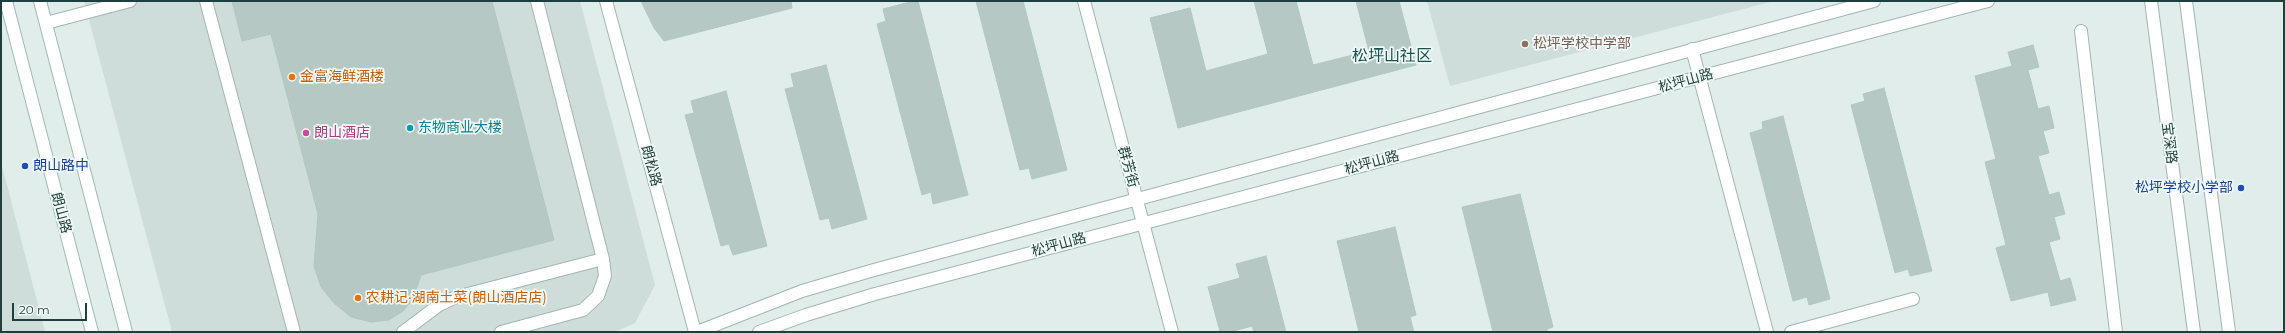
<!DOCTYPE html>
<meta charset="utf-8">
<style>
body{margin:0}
#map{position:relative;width:2285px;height:333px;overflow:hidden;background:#e0edea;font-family:Montserrat,sans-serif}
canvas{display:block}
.frame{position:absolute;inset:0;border:2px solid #1e3f3d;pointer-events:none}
.scale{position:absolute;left:12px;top:303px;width:75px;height:18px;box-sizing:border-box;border:2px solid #1e3f3d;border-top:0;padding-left:5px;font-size:12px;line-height:14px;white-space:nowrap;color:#1e3f3d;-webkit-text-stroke:3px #f1f9f6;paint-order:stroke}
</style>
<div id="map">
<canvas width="2285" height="333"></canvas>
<div class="frame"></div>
<div class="scale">20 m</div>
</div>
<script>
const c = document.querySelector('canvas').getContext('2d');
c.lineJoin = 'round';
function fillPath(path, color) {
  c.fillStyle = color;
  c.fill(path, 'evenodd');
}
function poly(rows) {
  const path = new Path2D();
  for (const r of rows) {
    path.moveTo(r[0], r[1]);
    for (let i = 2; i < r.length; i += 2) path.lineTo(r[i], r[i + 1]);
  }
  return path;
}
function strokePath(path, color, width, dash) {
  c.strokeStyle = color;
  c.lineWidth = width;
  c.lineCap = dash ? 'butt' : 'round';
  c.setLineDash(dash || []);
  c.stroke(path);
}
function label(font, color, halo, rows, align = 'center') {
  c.font = font + ' Montserrat,"Noto Sans SC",sans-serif';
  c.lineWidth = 3.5;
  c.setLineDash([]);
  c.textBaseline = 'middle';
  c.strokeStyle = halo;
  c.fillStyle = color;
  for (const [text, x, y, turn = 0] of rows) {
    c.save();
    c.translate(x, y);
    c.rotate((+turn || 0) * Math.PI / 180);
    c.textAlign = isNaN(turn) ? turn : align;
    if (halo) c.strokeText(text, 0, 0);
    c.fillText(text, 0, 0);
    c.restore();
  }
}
const built = poly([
 [84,1,580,1,655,285,635,323,615,332,172,332],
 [1427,1,1774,1,1450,86],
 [1,162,45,332,1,332]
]);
const building = poly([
 [232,1,492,1,554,240,421,275,413,299,403,311,389,320,371,322,351,317,334,303,321,287,314,266,318,214,271,34,242,41,232,1],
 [641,1,791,1,792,8,664,41,654,28,641,1],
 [914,1,918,1,968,195,933,204,931,192,922,195,877,24,886,21,883,9,914,1],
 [976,1,1023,1,1067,170,1032,179,1029,168,1020,170,976,1],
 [1254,1,1296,1,1313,65,1369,51,1356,1,1399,1,1416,65,1178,128,1150,18,1190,8,1206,71,1268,54,1254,1],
 [2033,45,2039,67,2028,70,2038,109,2049,106,2054,128,2043,131,2049,153,2038,156,2049,195,2059,192,2065,214,2054,217,2060,239,2049,242,2060,281,2070,278,2076,300,2051,306,2048,292,2011,301,1996,248,2006,245,1985,162,1996,159,1975,76,2012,66,2008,52,2033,45],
 [826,65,867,219,832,229,829,218,820,220,785,89,794,87,791,74,826,65],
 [1884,88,1932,271,1910,276,1908,269,1895,273,1851,105,1865,101,1863,94,1884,88],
 [726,91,767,246,733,255,729,244,721,246,685,115,694,113,691,101,726,91],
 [1783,116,1830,299,1809,305,1807,297,1793,301,1750,133,1763,129,1762,122,1783,116],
 [1520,194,1553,327,1547,329,1547,332,1493,332,1462,207,1520,194],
 [1395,227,1416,315,1410,317,1414,332,1359,332,1337,241,1395,227],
 [1266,256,1286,332,1254,332,1252,326,1230,332,1220,332,1208,287,1240,278,1236,264,1266,256]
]);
const service = poly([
 [206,1,294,332],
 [46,23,130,1],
 [2081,31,2116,332],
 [1692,49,1767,332],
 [403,332,439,305,456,297,603,259],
 [501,332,583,310,598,296,605,276,603,259,537,1],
 [1791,332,1913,299]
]);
const minor = poly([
 [606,1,695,332],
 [1084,1,1172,332]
]);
const tertiary = poly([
 [2151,1,2194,332],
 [2186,1,2229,332],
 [697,332,802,291,874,270,1874,1],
 [759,332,806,315,875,294,1988,1]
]);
const secondary = poly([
 [6,1,92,332],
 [40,1,126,332]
]);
const markers = [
 [1525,44,4,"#8d6e63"],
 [292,77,4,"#e8710a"],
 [410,128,4,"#0f9aa8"],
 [306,133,4,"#d1479c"],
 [25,166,4,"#1a4fb4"],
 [2241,188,4,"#1a4fb4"],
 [358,298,4,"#e8710a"]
];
const educationNames = [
 ["松坪学校中学部",1533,44]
];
const foodNames = [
 ["金富海鲜酒楼",300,77],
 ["农耕记·湖南土菜(朗山酒店店)",366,298]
];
const streetNames = [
 ["松坪山路",1686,81,-15],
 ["宝深路",2169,143,83],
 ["松坪山路",1372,163,-15],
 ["朗松路",651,166,75],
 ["群芳街",1128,167,75],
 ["朗山路",61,213,75],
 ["松坪山路",1059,245,-15]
];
const cultureNames = [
 ["东物商业大楼",418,128]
];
const hotelNames = [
 ["朗山酒店",314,133]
];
const transitNames = [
 ["朗山路中",33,166],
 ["松坪学校小学部",2233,188,"right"]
];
const quarterNames = [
 ["松坪山社区",1392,56]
];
fillPath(built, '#ceddd9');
fillPath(building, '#b5c8c3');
strokePath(building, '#b1c7c3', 1);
strokePath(service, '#a2b5b3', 14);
strokePath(minor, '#a2b5b3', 14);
strokePath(tertiary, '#a2b5b3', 14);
strokePath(secondary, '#9dbab6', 14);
strokePath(service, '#fff', 12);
strokePath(minor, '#fff', 12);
strokePath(tertiary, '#fff', 12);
strokePath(secondary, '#fff', 12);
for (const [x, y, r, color] of markers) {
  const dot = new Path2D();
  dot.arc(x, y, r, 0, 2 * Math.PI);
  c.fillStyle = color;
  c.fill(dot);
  strokePath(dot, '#f1f9f6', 1.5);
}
label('14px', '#785e54', '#f1f9f6', educationNames, 'left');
label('14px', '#c56008', '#f1f9f6', foodNames, 'left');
label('14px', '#1e3f3d', '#f1f9f6', streetNames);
label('14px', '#0d838f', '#f1f9f6', cultureNames, 'left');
label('14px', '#b23c85', '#f1f9f6', hotelNames, 'left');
label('14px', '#164399', '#f1f9f6', transitNames, 'left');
label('16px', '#185352', '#f1f9f6', quarterNames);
</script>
